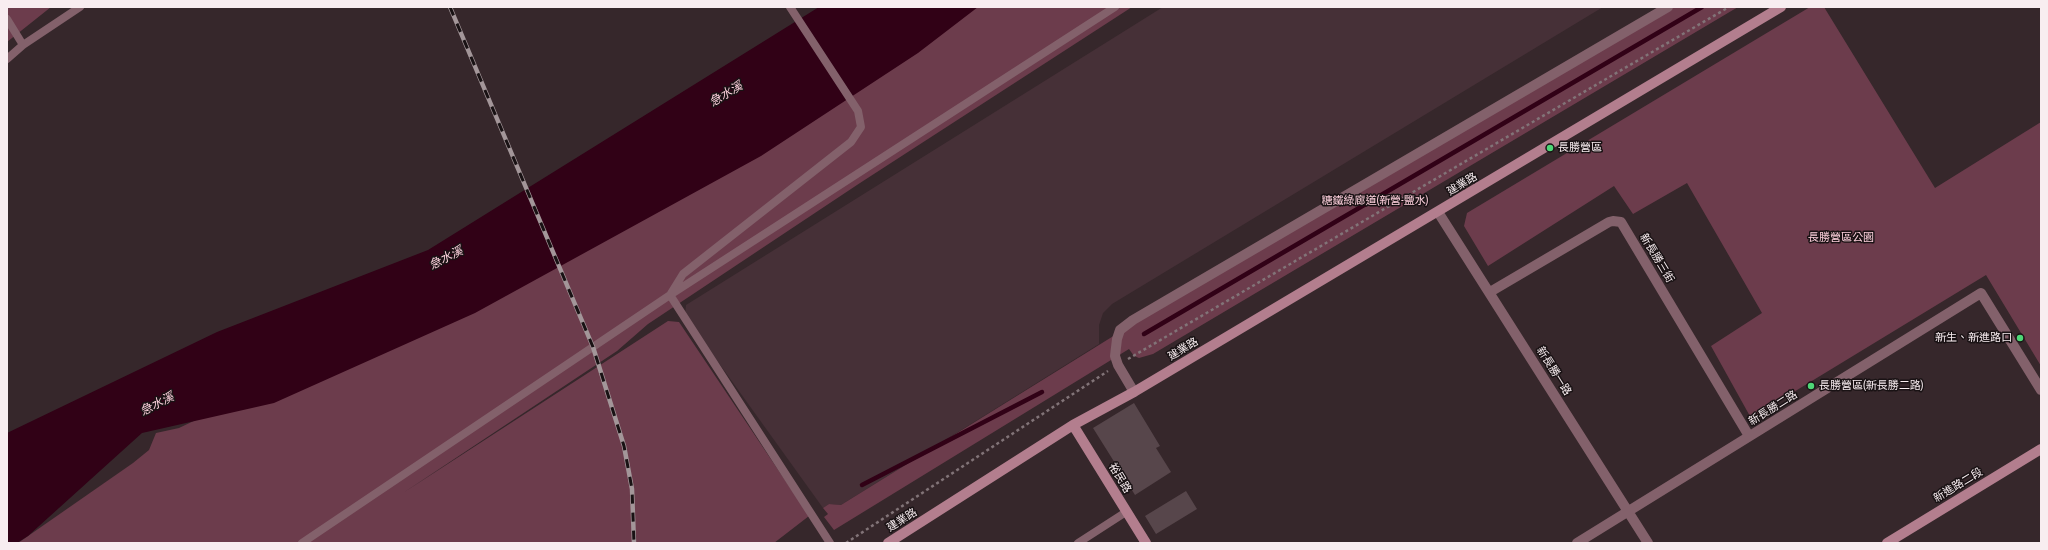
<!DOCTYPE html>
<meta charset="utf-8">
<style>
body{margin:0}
#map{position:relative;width:2048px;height:550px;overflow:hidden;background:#36272b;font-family:"Asap Condensed",sans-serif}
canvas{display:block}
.frame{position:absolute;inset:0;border:8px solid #f8edf0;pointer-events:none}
</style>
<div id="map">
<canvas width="2048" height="550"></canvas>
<div class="frame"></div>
</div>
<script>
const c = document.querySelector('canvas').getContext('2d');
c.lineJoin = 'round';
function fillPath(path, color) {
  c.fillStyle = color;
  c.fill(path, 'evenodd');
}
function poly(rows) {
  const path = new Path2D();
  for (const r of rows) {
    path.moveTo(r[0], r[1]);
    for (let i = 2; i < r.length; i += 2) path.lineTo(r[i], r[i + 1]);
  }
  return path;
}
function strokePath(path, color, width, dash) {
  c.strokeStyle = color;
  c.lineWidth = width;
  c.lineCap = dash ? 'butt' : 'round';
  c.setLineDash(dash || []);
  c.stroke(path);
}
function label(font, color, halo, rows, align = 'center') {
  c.font = font + ' "Asap Condensed","Noto Sans TC",sans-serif';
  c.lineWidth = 3;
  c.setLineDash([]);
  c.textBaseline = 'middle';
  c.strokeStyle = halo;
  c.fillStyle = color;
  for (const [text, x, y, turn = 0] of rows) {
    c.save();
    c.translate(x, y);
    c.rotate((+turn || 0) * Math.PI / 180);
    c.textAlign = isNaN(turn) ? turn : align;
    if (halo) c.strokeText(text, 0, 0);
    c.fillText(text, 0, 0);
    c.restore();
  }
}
const built = poly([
 [1163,7,1603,7,1112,304,1103,313,1099,325,1099,344,841,505,829,504,823,508,685,316,686,305]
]);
const green = poly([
 [7,7,51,7,7,42],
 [942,7,1132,7,860,183,648,324,617,351,403,493,668,321,679,322,809,516,774,543,18,543,133,463,149,450,156,433,179,428,265,387],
 [1671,7,1738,7,1153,354,1139,358,1134,356,1129,349,834,530,824,517,828,514,823,508,829,504,841,505,1136,322],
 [1810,7,1824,7,1935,188,2041,122,2041,366,1986,275,1751,418,1711,346,1762,313,1687,183,1633,214,1614,186,1488,266,1464,226,1467,213]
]);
const water = poly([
 [819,7,978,7,918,53,761,156,475,313,274,403,142,433,28,536,17,543,7,543,7,433,217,332,428,250]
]);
const stream = poly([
 [1144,334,1702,7],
 [862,485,1042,392]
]);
const building = poly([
 [1134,403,1160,446,1156,448,1171,472,1135,495,1093,428],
 [1186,491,1197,509,1156,534,1145,516]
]);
const path = poly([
 [1128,359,1729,7],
 [846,543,1108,371]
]);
const lane = poly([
 [790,7,858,111,861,127,851,142,683,274,670,295,830,543],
 [7,19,23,45],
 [7,59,23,45,80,7],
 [302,543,670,295,1115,7],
 [1078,543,1126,512]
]);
const street = poly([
 [1438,212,1648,543],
 [1490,292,1609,222,1613,221,1621,222,1749,436],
 [1134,392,1118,365,1115,356,1117,339,1120,330,1133,320,1668,7],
 [1577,543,1981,293,2041,390]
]);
const secondary = poly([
 [1073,425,1146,543],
 [888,543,1073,425,1134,392,1781,7],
 [1887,543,2041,449]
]);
const rail = poly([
 [450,7,593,347,624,446,632,489,634,543]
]);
const markers = [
 [1550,148,4,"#4ed676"],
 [2020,338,4,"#4ed676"],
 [1811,386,4,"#4ed676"]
];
const poiNames = [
 ["長勝營區",1558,148],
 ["新生、新進路口",2012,338,"right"],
 ["長勝營區(新長勝二路)",1819,386]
];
const streetNames = [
 ["建業路",1462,184,-31],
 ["新長勝三街",1657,258,59],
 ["建業路",1183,349,-31],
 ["新長勝一路",1554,371,58],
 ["新長勝二路",1773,408,-32],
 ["裕民路",1120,478,59],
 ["新進路二段",1958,485,-31],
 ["建業路",902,520,-32]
];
const parkNames = [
 ["糖鐵綠廊道(新營-鹽水)",1375,201],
 ["長勝營區公園",1841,238]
];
const waterNames = [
 ["急水溪",726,94,-31],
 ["急水溪",446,258,-27],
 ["急水溪",157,404,-27]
];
fillPath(built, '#463037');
fillPath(green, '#6c3c4c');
fillPath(water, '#310116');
strokePath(stream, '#310116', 4.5);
fillPath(building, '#57464b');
strokePath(path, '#827478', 2.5, [3, 3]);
strokePath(lane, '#83616b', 8);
strokePath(street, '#83616b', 10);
strokePath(secondary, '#b37e8e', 10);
strokePath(rail, '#a39699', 4.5);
strokePath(rail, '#191214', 3, [9]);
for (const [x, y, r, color] of markers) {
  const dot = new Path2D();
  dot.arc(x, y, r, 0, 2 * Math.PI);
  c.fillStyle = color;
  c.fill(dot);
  strokePath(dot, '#191214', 1.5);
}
label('11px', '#f8edf0', '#191214', poiNames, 'left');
label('11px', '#f8edf0', '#191214', streetNames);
label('11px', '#fed1dd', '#191214', parkNames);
label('italic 12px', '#fcd0dc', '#191214', waterNames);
</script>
